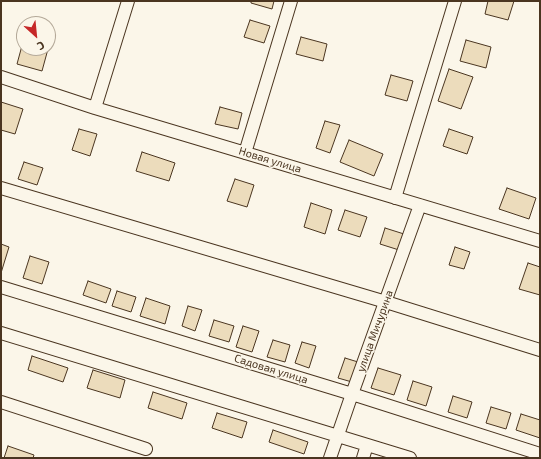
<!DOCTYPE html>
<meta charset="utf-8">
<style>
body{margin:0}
#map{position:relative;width:541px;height:459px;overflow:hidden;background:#fbf6e9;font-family:"Exo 2",sans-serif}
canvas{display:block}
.frame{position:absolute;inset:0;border:2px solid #4a3520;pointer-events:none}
.north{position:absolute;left:16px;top:16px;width:40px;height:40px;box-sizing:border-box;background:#fbf6e9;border:1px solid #b4a999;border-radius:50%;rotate:153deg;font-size:11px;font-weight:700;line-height:16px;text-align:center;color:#4a3520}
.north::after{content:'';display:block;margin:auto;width:14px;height:18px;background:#c62828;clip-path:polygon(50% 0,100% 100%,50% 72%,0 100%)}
</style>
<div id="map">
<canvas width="541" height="459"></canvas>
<div class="frame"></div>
<div class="north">С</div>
</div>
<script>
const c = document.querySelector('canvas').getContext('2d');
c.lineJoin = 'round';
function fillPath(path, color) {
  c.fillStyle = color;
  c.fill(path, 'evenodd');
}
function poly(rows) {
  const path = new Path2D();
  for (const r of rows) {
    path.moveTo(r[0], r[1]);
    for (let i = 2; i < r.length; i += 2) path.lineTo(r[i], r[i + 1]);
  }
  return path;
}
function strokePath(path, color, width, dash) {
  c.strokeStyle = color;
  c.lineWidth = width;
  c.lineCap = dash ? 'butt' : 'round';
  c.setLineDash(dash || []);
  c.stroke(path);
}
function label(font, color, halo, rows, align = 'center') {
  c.font = font + ' "Exo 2",sans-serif';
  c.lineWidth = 3;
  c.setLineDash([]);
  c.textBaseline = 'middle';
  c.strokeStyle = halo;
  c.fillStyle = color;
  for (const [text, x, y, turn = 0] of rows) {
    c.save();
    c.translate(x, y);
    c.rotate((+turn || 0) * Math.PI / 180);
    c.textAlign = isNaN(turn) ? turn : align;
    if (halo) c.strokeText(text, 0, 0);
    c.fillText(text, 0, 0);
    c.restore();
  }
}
const building = poly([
 [251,1,274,1,272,9,251,3,251,1],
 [488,1,514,1,508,20,485,14,488,1],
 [250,20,270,26,264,43,244,37,250,20],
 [301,37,327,44,323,61,296,54,301,37],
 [466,40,491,47,486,68,460,61,466,40],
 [23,42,24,43,24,48,48,49,42,71,17,64,23,42],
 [449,69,473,77,461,109,438,101,449,69],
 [391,75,413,81,407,101,385,95,391,75],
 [1,102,23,109,15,134,1,130,1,102],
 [220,107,242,113,238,129,215,124,220,107],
 [325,121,340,125,330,153,316,148,325,121],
 [79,129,97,134,90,156,72,150,79,129],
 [449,129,473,137,467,154,443,146,449,129],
 [349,140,383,154,374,176,340,162,349,140],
 [142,152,175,163,169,181,136,171,142,152],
 [24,162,43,168,37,185,18,179,24,162],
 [235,179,254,185,247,207,227,201,235,179],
 [507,188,536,198,529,219,499,209,507,188],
 [311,203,332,210,325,234,304,227,311,203],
 [345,210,367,217,360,237,338,230,345,210],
 [385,228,404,234,399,250,380,244,385,228],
 [1,244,9,247,1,273,1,244],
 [455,247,470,252,464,269,449,265,455,247],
 [30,256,49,262,42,284,23,278,30,256],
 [528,263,540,267,540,295,519,289,528,263],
 [88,281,111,289,106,303,83,295,88,281],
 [117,291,136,297,131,312,112,306,117,291],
 [146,298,170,306,165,324,140,316,146,298],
 [188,306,202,310,195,331,182,326,188,306],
 [214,320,234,326,229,342,209,336,214,320],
 [243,326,259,331,252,352,236,347,243,326],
 [273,340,290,345,285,362,267,357,273,340],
 [302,342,316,346,309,368,295,363,302,342],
 [32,356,68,368,63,382,28,370,32,356],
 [345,358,358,362,352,382,338,378,345,358],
 [378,368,401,375,394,395,371,388,378,368],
 [93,370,125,380,120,398,87,388,93,370],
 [413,381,432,387,426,406,407,400,413,381],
 [153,392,187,403,182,419,148,408,153,392],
 [453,396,472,402,467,418,448,412,453,396],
 [491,407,511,413,506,429,486,423,491,407],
 [217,413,247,422,242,438,212,428,217,413],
 [521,414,540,420,540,438,516,430,521,414],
 [273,430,308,442,304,454,269,442,273,430],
 [8,446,34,455,33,458,4,458,8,446]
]);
const minor = poly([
 [1,77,95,108,540,241],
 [95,108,128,1],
 [245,153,291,1],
 [1,188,386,302,540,350],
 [395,198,455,1],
 [1,287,352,394,540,454],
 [1,333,410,458],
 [1,402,146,449],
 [330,458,352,394,420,205],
 [363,458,367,445]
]);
const streetNames = [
 ["Новая улица",270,160,17],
 ["улица Мичурина",375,331,-70],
 ["Садовая улица",271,369,17]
];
fillPath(building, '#ecdcbc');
strokePath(building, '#4a3520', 1);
strokePath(minor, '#4a3520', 14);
strokePath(minor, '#fbf6e9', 12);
label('11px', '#4a3520', '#fbf6e9', streetNames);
</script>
